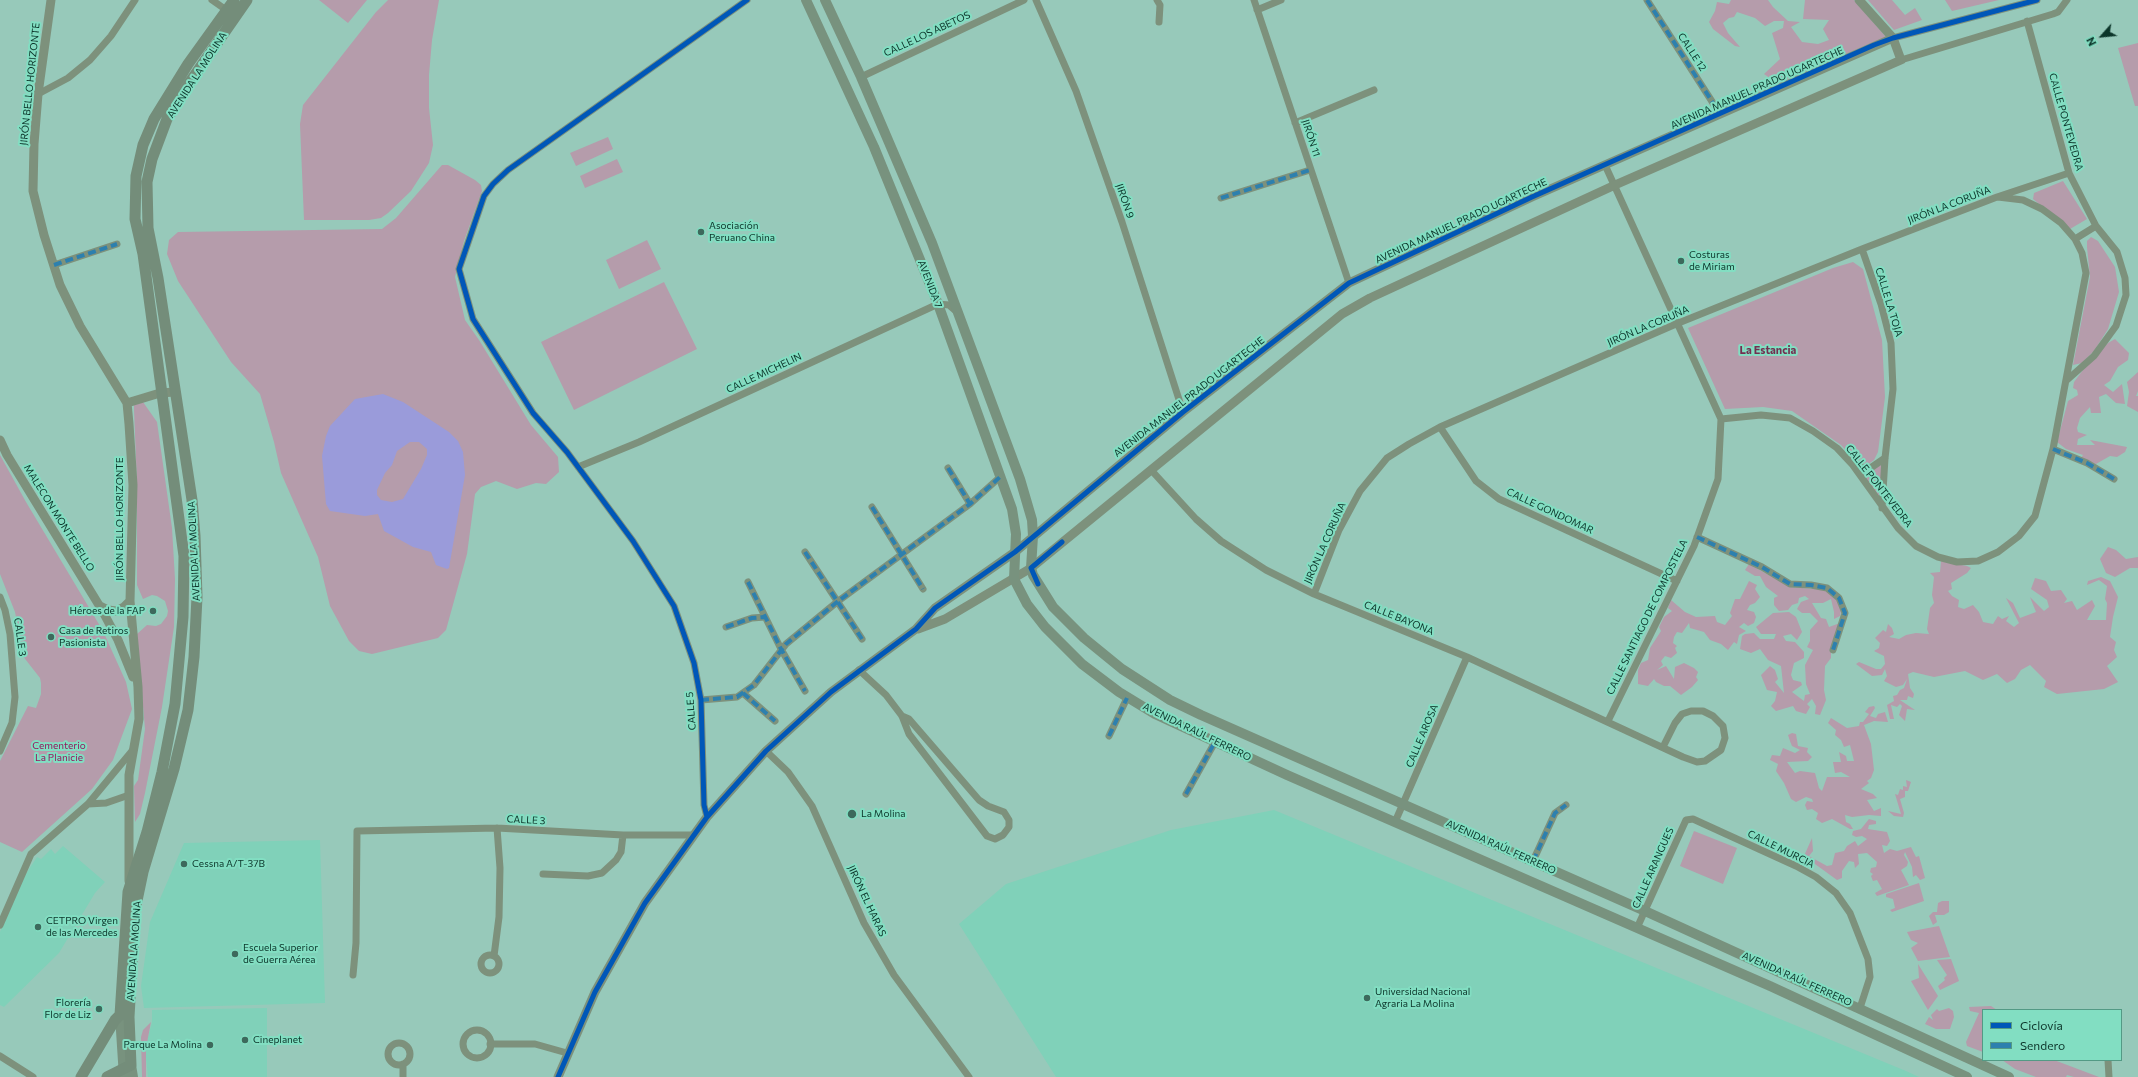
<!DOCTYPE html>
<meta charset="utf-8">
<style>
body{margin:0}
#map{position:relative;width:2138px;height:1077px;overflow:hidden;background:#97c9ba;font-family:Commissioner,sans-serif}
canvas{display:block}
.legend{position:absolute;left:1982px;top:1009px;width:140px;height:52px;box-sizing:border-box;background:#82dec2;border:1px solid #539a85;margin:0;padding:5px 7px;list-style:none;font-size:12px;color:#0c352a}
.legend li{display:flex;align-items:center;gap:8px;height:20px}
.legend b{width:20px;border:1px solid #539a85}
.north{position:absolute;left:2082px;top:16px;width:40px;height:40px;-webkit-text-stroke:3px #82dec2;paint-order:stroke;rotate:243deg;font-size:11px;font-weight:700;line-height:16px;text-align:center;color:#0c352a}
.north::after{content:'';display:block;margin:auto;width:14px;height:18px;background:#0c352a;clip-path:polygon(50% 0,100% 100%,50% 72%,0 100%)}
</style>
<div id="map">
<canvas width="2138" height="1077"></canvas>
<ul class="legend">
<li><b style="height:5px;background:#0057b8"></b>Ciclovía</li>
<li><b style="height:5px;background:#2d80ae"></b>Sendero</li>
</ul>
<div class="north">N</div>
</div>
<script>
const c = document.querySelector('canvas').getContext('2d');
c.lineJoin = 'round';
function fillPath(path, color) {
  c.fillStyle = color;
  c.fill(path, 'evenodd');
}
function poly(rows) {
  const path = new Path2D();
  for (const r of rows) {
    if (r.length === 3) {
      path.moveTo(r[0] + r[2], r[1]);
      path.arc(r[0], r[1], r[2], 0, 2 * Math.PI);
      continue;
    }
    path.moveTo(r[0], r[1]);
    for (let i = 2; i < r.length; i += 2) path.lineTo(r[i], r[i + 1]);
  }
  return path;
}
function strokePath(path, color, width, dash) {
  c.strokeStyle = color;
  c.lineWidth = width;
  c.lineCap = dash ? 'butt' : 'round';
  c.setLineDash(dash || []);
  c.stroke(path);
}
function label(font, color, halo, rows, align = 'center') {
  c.font = font + ' Commissioner,sans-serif';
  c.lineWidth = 4;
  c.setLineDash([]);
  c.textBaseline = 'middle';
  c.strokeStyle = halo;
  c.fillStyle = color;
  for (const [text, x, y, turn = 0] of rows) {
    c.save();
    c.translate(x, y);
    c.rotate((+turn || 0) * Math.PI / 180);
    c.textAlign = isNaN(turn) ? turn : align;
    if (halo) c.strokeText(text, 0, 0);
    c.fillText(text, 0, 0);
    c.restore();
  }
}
const built = poly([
 [1274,810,1906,1071,1919,1077,1056,1077,959,924,1006,884,1171,830],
 [320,840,325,1003,144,1008,141,986,150,922,184,843],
 [63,846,105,882,95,893,59,953,4,1007,0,1005,0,932,7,912,25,875,37,857,41,859,51,849,55,854],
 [267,1008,267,1077,148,1077,145,1048,152,1022,152,1010]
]);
const green = poly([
 [319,0,367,0,348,23],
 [388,0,439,0,432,40,429,75,429,108,433,145,429,163,411,191,388,213,381,218,369,220,304,220,300,124,303,105,376,12],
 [1731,0,1768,0,1773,7,1788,21,1800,22,1791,27,1802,42,1818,44,1829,40,1823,29,1829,20,1803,19,1805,0,1854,0,1886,37,1777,83,1764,74,1780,59,1772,33,1783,28,1784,21,1774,21,1765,26,1755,18,1737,12,1734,17,1729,18,1723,23,1728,33,1740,47,1735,46,1713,29,1709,22,1715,11,1717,2,1729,4],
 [1868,0,1892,0,1905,15,1915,8,1922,20,1894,30],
 [1945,0,1999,0,1952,11],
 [2138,43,2138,106,2135,106,2118,48],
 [608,137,613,149,576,166,570,153],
 [617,159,623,172,585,188,580,176],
 [442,165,448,165,475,180,481,185,482,191,464,241,455,277,465,320,479,340,531,425,558,457,559,472,546,484,536,483,517,489,496,481,481,487,475,494,467,554,446,630,438,638,372,654,359,651,349,641,330,606,318,557,281,473,274,442,260,394,231,362,178,281,167,254,169,240,178,232,382,229,396,218],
 [2063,181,2087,219,2070,229,2033,199,2034,193],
 [2091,237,2098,241,2115,267,2119,292,2108,329,2094,351,2082,363,2073,365,2090,277,2087,247,2087,241],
 [647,240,661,269,619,289,606,260],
 [1853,262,1863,269,1882,340,1885,397,1878,452,1874,460,1867,465,1859,464,1841,445,1792,411,1763,407,1725,409,1688,328,1833,268],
 [664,282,697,349,574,410,541,342],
 [2115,339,2129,353,2128,360,2118,367,2110,381,2104,385,2113,392,2122,384,2125,404,2116,403,2106,394,2099,397,2101,413,2091,413,2090,407,2080,418,2077,428,2078,432,2087,435,2078,439,2077,445,2095,445,2090,440,2127,447,2125,452,2117,457,2110,456,2096,464,2081,458,2083,455,2066,449,2057,442,2068,401,2078,395,2077,390,2073,388,2074,382,2083,370,2108,343],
 [2138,372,2138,391,2136,396,2138,396,2138,412,2127,406,2129,392,2127,382],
 [143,402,157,422,172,528,175,579,174,627,162,707,145,793,140,814,135,822,134,786,138,780,145,729,137,634,147,625,156,626,161,624,167,616,168,611,165,601,157,596,152,595,143,599,137,585,137,484,134,410,134,405],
 [0,455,26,502,103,631,126,682,132,709,113,760,92,789,22,852,0,842,0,761,28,706,36,708,41,694,41,683,40,678,22,655,20,636,15,612,0,574],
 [1882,463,1880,503,1857,470,1870,471],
 [2108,547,2116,550,2126,559,2138,557,2138,568,2130,568,2115,577,2106,573,2100,559],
 [1941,561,1967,566,1971,568,1967,573,1951,583,1952,589,1948,591,1952,596,1959,600,1958,607,1964,609,1973,605,1979,612,1983,622,1993,624,1998,616,2002,619,2009,616,2006,621,2014,627,2019,623,2006,598,2013,603,2020,618,2036,612,2030,597,2044,611,2049,607,2047,600,2031,589,2035,578,2046,581,2051,591,2061,590,2067,599,2064,603,2072,601,2077,610,2092,600,2095,606,2087,620,2106,620,2107,603,2105,599,2107,586,2099,580,2087,585,2088,581,2101,577,2110,581,2118,597,2113,617,2110,637,2116,642,2114,650,2117,657,2107,666,2118,682,2104,689,2057,694,2044,687,2046,681,2030,665,2021,670,2015,679,2007,683,1997,674,1983,680,1965,671,1934,677,1913,672,1908,674,1910,688,1914,694,1913,698,1908,696,1907,700,1900,700,1915,710,1907,709,1905,721,1899,715,1902,706,1900,704,1897,707,1891,705,1894,719,1890,719,1887,705,1894,701,1893,696,1897,695,1900,690,1904,688,1907,679,1903,685,1896,687,1884,681,1887,676,1885,669,1882,675,1872,676,1856,664,1859,662,1876,669,1881,669,1885,664,1884,656,1874,651,1879,648,1880,643,1875,638,1883,630,1886,632,1888,624,1892,628,1894,634,1889,637,1899,639,1906,635,1916,633,1929,634,1927,629,1930,608,1934,603,1932,595,1934,577,1930,573,1940,572],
 [1749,564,1790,587,1826,590,1836,599,1841,611,1840,616,1834,619,1834,612,1831,599,1823,603,1812,603,1821,618,1826,619,1829,627,1840,623,1831,648,1831,658,1825,666,1824,690,1826,700,1820,715,1815,714,1816,706,1812,699,1807,704,1810,707,1806,714,1796,711,1793,706,1776,711,1771,706,1775,701,1777,692,1767,690,1761,675,1770,666,1775,670,1778,679,1775,682,1784,693,1781,666,1768,660,1760,649,1751,653,1740,649,1742,636,1745,634,1754,633,1760,639,1774,639,1776,634,1761,634,1756,627,1773,613,1789,612,1796,617,1802,632,1797,640,1791,634,1783,636,1786,641,1795,642,1804,652,1804,658,1794,663,1791,675,1793,680,1801,682,1802,685,1792,692,1804,701,1805,695,1810,694,1806,684,1805,665,1813,650,1807,647,1810,641,1810,630,1818,621,1810,613,1802,613,1797,609,1801,602,1809,599,1805,596,1799,598,1798,603,1792,605,1788,610,1779,611,1774,605,1774,598,1778,596,1766,587,1760,576,1755,576,1745,570],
 [1749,581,1757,585,1755,589,1760,597,1755,603,1750,605,1747,610,1754,612,1756,617,1754,623,1748,626,1744,623,1739,627,1746,631,1739,635,1737,644,1734,642,1728,650,1721,644,1710,640,1704,632,1690,628,1689,623,1682,633,1677,632,1674,637,1673,643,1677,646,1675,648,1677,653,1671,658,1665,656,1661,661,1663,665,1657,670,1666,666,1674,679,1675,667,1684,663,1694,668,1698,672,1696,677,1698,680,1692,687,1681,695,1670,686,1664,686,1656,682,1654,679,1648,686,1638,684,1638,670,1641,663,1648,660,1650,648,1661,631,1659,627,1664,617,1672,611,1668,608,1671,600,1685,612,1696,617,1715,616,1717,622,1725,625,1732,616,1730,613,1735,599,1740,599],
 [1874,706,1875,708,1870,716,1876,718,1878,714,1885,712,1888,722,1874,721,1864,725,1871,744,1874,770,1871,778,1867,781,1869,783,1861,789,1873,794,1877,798,1867,800,1874,811,1881,808,1881,816,1869,815,1852,817,1845,815,1846,822,1850,824,1853,829,1850,829,1832,819,1822,823,1816,819,1818,813,1812,809,1807,810,1805,805,1807,801,1813,802,1812,799,1806,797,1796,802,1791,799,1784,783,1776,771,1778,764,1770,760,1772,755,1780,756,1783,748,1795,753,1800,750,1792,746,1790,741,1788,735,1792,733,1796,734,1798,746,1808,748,1807,752,1812,757,1808,761,1787,762,1795,773,1800,771,1815,773,1819,788,1822,791,1827,777,1850,777,1841,772,1835,773,1833,762,1841,762,1839,752,1846,756,1847,761,1854,761,1850,745,1844,747,1841,740,1835,735,1836,730,1828,723,1831,718,1847,728,1859,726,1860,722,1863,722,1869,714,1865,712,1869,707],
 [1906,780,1911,782,1908,791,1905,791,1905,797,1900,799,1904,813,1903,817,1894,816,1888,811,1901,814,1895,794,1898,795,1900,789,1903,790,1903,786,1907,787],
 [1869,819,1876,821,1876,824,1869,825,1868,829,1887,832,1890,841,1887,846,1882,845,1884,853,1890,849,1897,851,1911,847,1916,857,1919,856,1925,878,1920,880,1916,875,1913,877,1912,867,1905,852,1904,855,1908,862,1907,866,1901,870,1909,885,1877,896,1875,893,1882,889,1877,880,1873,881,1871,876,1873,874,1870,872,1871,868,1876,867,1877,862,1867,853,1858,854,1859,864,1855,868,1854,862,1849,861,1842,871,1842,878,1837,880,1804,856,1812,838,1813,851,1809,856,1827,866,1832,865,1835,853,1844,851,1847,846,1855,841,1858,846,1867,839,1862,836,1856,837,1852,835,1853,831,1861,829],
 [1694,831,1737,848,1723,884,1680,866],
 [1919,883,1924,901,1892,912,1890,910,1895,908,1893,899,1886,897,1886,894],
 [1942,901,1949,901,1949,912,1944,915,1935,915,1937,922,1933,925,1929,916,1933,912,1937,912,1938,903],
 [1939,926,1950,957,1918,961,1911,948,1918,943,1911,940,1907,932],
 [1951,959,1959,981,1940,990,1938,986,1945,980,1944,978,1947,975,1937,960],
 [1918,964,1938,996,1928,1010,1911,981,1919,978],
 [1991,1006,1997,1010,1983,1010,1983,1052,1967,1046,1966,1042,1979,1013,1970,1011,1969,1007],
 [1949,1008,1953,1011,1954,1017,1950,1029,1936,1029,1925,1024,1929,1017,1933,1020,1931,1015,1937,1009,1939,1011],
 [151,1022,146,1048,146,1077,142,1077,141,1037,143,1030],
 [2002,1060,2054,1060,2099,1077,2074,1077,2067,1075,2066,1077,2036,1077,2015,1069]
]);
const water = poly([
 [383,394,403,402,449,432,458,441,463,452,465,475,449,568,447,569,436,565,431,552,413,547,384,531,378,514,365,516,330,511,326,504,322,456,326,436,330,426,355,399],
 [410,442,419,442,427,449,427,455,421,469,403,499,392,502,381,500,377,495,377,490,385,473,392,465,397,451]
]);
const minor = poly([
 [212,0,229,12],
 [1036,0,1076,91,1122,222,1183,412],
 [1157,0,1160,5,1159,22],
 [1254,0,1349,283],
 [1647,0,1720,114],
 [1257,10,1281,0],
 [2027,21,2069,173,2096,226,2117,252,2125,278,2126,295,2116,326,2094,356,2067,380],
 [1893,38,2037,0],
 [1901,60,2053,14,2058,12,2067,0],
 [861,77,1024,0],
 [38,94,68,78,90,60,111,36,135,0],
 [1295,123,1374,90],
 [1605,165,1721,419,1718,479,1694,546,1608,721],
 [1221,198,1310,170],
 [2075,239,2096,226],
 [1862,249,1881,304,1891,343,1893,389,1885,458,1882,508],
 [54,265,117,244],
 [1721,419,1761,415,1790,418,1813,431,1837,448,1852,464,1898,528,1916,546,1938,557,1957,562,1978,561,1998,552,2019,536,2035,516,2053,449,2086,273,2082,253,2075,239,2061,223,2042,209,2023,200,1998,197],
 [1440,427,1476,481,1499,499,1677,581],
 [2053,449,2087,463,2114,479],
 [1852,464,1866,468,1872,467,1885,458],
 [578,467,639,442,938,304,949,305,956,311],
 [948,468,970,504],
 [1152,471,1196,519,1221,541,1266,570,1314,594,1467,657,1683,757,1697,762,1705,761,1721,750,1725,738,1723,726,1713,716,1703,711,1691,711,1682,714,1675,723,1663,747],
 [872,507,923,589],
 [1697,537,1762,567,1790,584,1811,585,1827,588,1839,598,1845,613,1833,650],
 [805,552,862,639],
 [748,582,781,649,805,691],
 [1314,594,1339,530,1360,491,1387,458,1409,444,1440,427,1676,324,1862,249,1997,197,2069,173],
 [0,597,5,610,10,634,15,697,12,723,0,751],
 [726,627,752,618,765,617],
 [859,670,886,695,902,716,909,734,987,836,995,839,1003,835,1009,827,1009,820,1004,812,988,806,979,800,909,719,902,716],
 [743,693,775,721],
 [701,700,737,697,754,685,786,644,837,602,970,504,1000,477],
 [1109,736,1127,698],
 [766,751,788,772,812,806,864,923,894,975,969,1077],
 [1186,794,1215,742],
 [88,804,106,803,129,795],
 [707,817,704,805,701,700,694,663,674,606,633,541,567,452,533,413,473,319,459,269,484,196,493,184,508,170,747,0],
 [1395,822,1467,657],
 [1533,861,1555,813,1566,805],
 [543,874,588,876,602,873,616,860,621,852,623,835],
 [0,925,31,854,88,804,132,751],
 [1637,928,1686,820,1693,819,1796,866,1816,877,1836,893,1850,913,1868,959,1870,977,1860,1008],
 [490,964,9],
 [494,956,499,917,500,868,497,828],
 [353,975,356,943,357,831,497,828,623,835,694,835],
 [477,1044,14],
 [399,1054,11],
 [490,1044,535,1044,567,1053],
 [0,1056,33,1077],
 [2108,1060,2109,1077],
 [403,1064,403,1077]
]);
const tertiary = poly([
 [51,0,38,94,34,144,33,191,44,235,60,285,80,326,127,403,129,424,133,485,130,601,138,687,139,719,129,775,129,881],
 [127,403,160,393,175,392],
 [0,440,7,455,102,610,118,640,133,677],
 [100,606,108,610,116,611,124,607,130,601],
 [918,629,945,619,1031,568,1342,314,1370,298,1615,185,1901,60,1893,38,1859,0],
 [558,1077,595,992,645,903,707,817,766,751,831,692,916,629,935,608,1015,552,1183,412,1349,283,1532,197,1893,38]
]);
const secondary = poly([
 [806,0,874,147,938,304,1012,509,1016,534,1014,579,1027,604,1045,627,1082,664,1119,692,1155,714,1287,775,1770,986,1967,1077],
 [825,0,861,77,932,243,1020,479,1032,520,1033,536,1031,568,1033,575,1053,607,1084,638,1122,669,1170,700,1201,715,1645,911,2009,1077],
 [120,1015,124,1077],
 [131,1065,133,1077]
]);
const primary = poly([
 [81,1077,115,1020,120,1015,128,892,147,832,162,772,175,704,183,617,184,556,143,254,135,219,136,176,143,145,154,119,188,64,234,0],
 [107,1077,131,1065,129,1017,135,910,143,872,174,769,188,710,194,657,197,597,195,536,192,500,158,278,148,228,147,182,152,159,167,119,190,82,247,0]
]);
const quiet = poly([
 [1647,0,1720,114],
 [1221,198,1310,170],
 [54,265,117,244],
 [2053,449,2087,463,2114,479],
 [948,468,970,504],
 [872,507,923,589],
 [1697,537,1762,567,1790,584,1811,585,1827,588,1839,598,1845,613,1833,650],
 [805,552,862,639],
 [748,582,781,649,805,691],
 [726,627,752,618,765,617],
 [743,693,775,721],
 [701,700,737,697,754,685,786,644,837,602,970,504,1000,477],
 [1109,736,1127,698],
 [1186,794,1215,742],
 [1533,861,1555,813,1566,805]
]);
const cycleway = poly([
 [1038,584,1031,568,1062,542],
 [707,817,704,805,701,700,694,663,674,606,633,541,567,452,533,413,473,319,459,269,484,196,493,184,508,170,747,0],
 [558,1077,595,992,645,903,707,817,766,751,831,692,916,629,935,608,1015,552,1183,412,1349,283,1532,197,1874,45,1893,38,2037,0]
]);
const markers = [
 [701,232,4,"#3d695c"],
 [1681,261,4,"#3d695c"],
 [153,611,4,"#3d695c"],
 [51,637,4,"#3d695c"],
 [852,814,5,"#3d695c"],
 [184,864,4,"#3d695c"],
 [38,927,4,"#3d695c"],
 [235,954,4,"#3d695c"],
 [1367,998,4,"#3d695c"],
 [99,1009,4,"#3d695c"],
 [245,1040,4,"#3d695c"],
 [210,1045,4,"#3d695c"]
];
const streetNames = [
 ["CALLE LOS ABETOS",927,34,-25],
 ["CALLE 12",1692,52,57],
 ["AVENIDA LA MOLINA",197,75,-57],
 ["JIRÓN BELLO HORIZONTE",30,84,-84],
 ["AVENIDA MANUEL PRADO UGARTECHE",1757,88,-24],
 ["CALLE PONTEVEDRA",2066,122,74],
 ["JIRÓN 11",1311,138,72],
 ["JIRÓN 9",1125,201,71],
 ["JIRÓN LA CORUÑA",1949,205,-21],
 ["AVENIDA MANUEL PRADO UGARTECHE",1461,221,-25],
 ["AVENIDA 7",930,284,69],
 ["CALLE LA TOJA",1889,302,73],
 ["JIRÓN LA CORUÑA",1648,326,-23],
 ["CALLE MICHELIN",764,373,-25],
 ["AVENIDA MANUEL PRADO UGARTECHE",1189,397,-38],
 ["CALLE PONTEVEDRA",1879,486,52],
 ["CALLE GONDOMAR",1550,511,25],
 ["MALECON MONTE BELLO",59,518,58],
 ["JIRÓN BELLO HORIZONTE",120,519,-90],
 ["JIRÓN LA CORUÑA",1325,543,-66],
 ["AVENIDA LA MOLINA",194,551,-93],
 ["CALLE SANTIAGO DE COMPOSTELA",1647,617,-64],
 ["CALLE BAYONA",1399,618,22],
 ["CALLE 3",20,637,82],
 ["CALLE 5",691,711,-94],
 ["AVENIDA RAÚL FERRERO",1197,732,26],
 ["CALLE AROSA",1422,736,-67],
 ["CALLE 3",526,820,3],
 ["AVENIDA RAÚL FERRERO",1501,847,24],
 ["CALLE MURCIA",1781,849,26],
 ["CALLE ARANGUES",1653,868,-66],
 ["JIRÓN EL HARAS",867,901,65],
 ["AVENIDA LA MOLINA",134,951,-86],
 ["AVENIDA RAÚL FERRERO",1797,979,24]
];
const poiNames = [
 ["Asociación",709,226],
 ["Peruano China",709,238],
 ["Costuras",1689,255],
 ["de Miriam",1689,267],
 ["Héroes de la FAP",145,611,"right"],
 ["Casa de Retiros",59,631],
 ["Pasionista",59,643],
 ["La Molina",861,814],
 ["Cessna A/T-37B",192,864],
 ["CETPRO Virgen",46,921],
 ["de las Mercedes",46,933],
 ["Escuela Superior",243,948],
 ["de Guerra Aérea",243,960],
 ["Universidad Nacional",1375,992],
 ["Agraria La Molina",1375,1004],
 ["Florería",91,1003,"right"],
 ["Flor de Liz",91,1015,"right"],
 ["Cineplanet",253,1040],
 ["Parque La Molina",202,1045,"right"]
];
const parkNames = [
 ["Cementerio",59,746],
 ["La Planicie",59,758]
];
const neighbourhoodNames = [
 ["La Estancia",1768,350]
];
fillPath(built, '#80d1b9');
fillPath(green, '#b59cab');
fillPath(water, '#9a9bda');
strokePath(minor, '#7d917c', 7);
strokePath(tertiary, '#7d917c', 9);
strokePath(secondary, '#78927e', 10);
strokePath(primary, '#748d7a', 11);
strokePath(quiet, '#2d80ae', 4, [8, 4]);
strokePath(cycleway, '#0057b8', 5);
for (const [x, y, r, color] of markers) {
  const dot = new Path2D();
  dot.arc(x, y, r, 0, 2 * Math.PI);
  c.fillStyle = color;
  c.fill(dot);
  strokePath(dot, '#82dec2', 1.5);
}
label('10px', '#0c352a', '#82dec2', streetNames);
label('10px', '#0c352a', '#82dec2', poiNames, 'left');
label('10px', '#94165d', '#82dec2', parkNames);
label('bold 11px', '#723050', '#82dec2', neighbourhoodNames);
</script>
